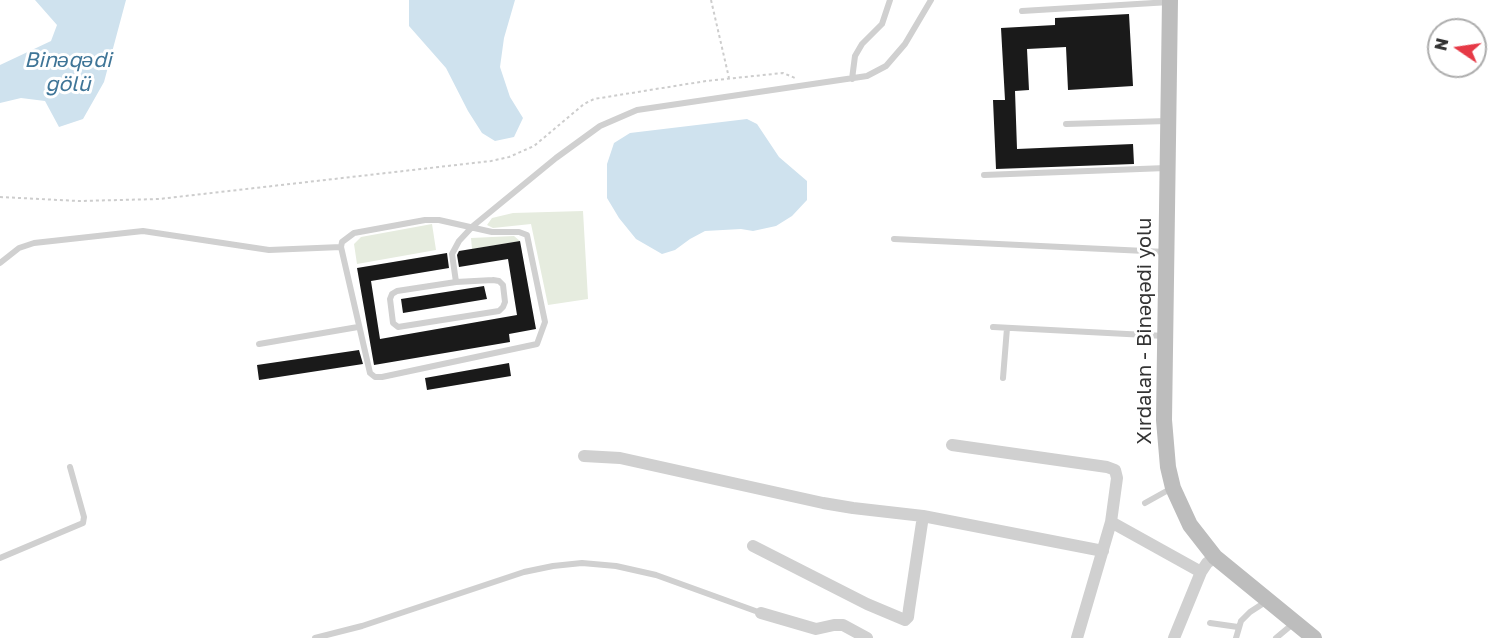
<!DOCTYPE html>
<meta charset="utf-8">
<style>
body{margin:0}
#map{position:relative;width:1505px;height:638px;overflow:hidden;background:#fff;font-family:"Golos Text",sans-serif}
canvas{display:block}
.north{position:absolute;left:1427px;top:18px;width:60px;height:60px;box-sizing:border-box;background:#fff;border:2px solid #adadad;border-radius:50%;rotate:283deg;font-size:16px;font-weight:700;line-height:24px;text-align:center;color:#333}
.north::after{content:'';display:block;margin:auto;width:21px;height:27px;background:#e63946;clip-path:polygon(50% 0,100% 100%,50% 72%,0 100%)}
</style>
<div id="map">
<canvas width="1505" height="638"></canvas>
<div class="north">N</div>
</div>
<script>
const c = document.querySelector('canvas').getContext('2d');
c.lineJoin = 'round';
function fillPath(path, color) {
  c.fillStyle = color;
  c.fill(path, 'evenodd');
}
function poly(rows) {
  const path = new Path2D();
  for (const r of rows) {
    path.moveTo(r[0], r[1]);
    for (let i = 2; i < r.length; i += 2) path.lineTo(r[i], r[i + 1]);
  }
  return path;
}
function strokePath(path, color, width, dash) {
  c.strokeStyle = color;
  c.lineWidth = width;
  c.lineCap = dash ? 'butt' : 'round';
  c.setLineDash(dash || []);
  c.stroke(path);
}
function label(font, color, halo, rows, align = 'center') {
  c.font = font + ' "Golos Text",sans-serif';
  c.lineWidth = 6;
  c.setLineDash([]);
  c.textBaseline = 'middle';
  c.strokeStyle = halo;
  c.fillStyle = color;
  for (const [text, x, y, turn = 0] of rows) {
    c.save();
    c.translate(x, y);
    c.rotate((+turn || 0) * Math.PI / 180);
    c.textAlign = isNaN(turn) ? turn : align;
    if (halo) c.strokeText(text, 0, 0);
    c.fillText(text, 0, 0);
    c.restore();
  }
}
const green = poly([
 [583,211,588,299,548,305,531,224,493,228,487,225,492,218,513,213],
 [432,224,436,250,357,264,354,244,361,237],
 [514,236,520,241,472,249,471,238]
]);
const water = poly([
 [35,0,126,0,104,82,83,119,59,127,45,101,21,98,0,103,0,65,51,41,57,25],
 [409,0,515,0,504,38,500,67,510,97,523,118,514,137,495,141,482,133,468,111,446,68,409,26],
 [747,119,757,124,779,157,807,181,807,200,792,216,776,226,753,231,741,229,705,231,690,239,675,250,662,254,636,239,619,218,607,198,607,164,614,143,630,133]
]);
const building = poly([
 [1129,14,1133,86,1068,90,1066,47,1027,49,1029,90,1015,91,1017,149,1133,144,1134,164,996,169,993,100,1005,100,1001,28,1055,25,1055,18],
 [520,241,536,329,509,334,510,342,374,365,357,268,447,253,449,268,371,281,380,339,517,315,508,259,459,267,457,255,459,251],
 [484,286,487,299,403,313,401,299],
 [359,350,363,364,259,380,257,365],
 [509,363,511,376,427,390,425,378]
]);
const path = poly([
 [711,0,729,78],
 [0,197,79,201,159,199,491,161,509,157,534,146,584,104,594,99,706,81,783,73,795,78]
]);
const lane = poly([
 [1022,11,1170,2],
 [852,79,855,56,862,44,882,24,890,0],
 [1066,124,1167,121],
 [984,175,1166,168],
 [425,220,439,220,492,232,519,232,527,235,545,322,537,344,382,377,375,377,370,373,341,247,342,242,354,233,425,220],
 [894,239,1166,252],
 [0,263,19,248,34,243,143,231,269,250,341,247],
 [493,280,499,281,503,285,505,302,503,307,499,311,398,327,393,323,390,299,392,294,397,291,456,282,493,280],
 [456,282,452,254,459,241,473,226,556,158,600,126,637,110,867,76,886,66,905,44,931,0],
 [993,327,1165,336],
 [259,344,358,327],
 [1003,378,1007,328],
 [1145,503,1172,488],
 [0,558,83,523,84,517,70,467],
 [1210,623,1238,627],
 [315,638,362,626,524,572,553,566,582,563,616,566,656,575,761,613],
 [1236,638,1241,621,1250,612,1267,601],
 [1276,638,1294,623]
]);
const street = poly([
 [952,445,1107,467,1115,470,1117,478,1111,522,1077,638],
 [584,456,620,458,823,503,853,508,923,516,1103,551],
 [1111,522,1201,572],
 [753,546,867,604,905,620,908,617,909,609,923,516],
 [761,613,816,629,834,625,843,625,867,638],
 [1174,638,1201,572,1207,563,1215,557]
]);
const secondary = poly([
 [1170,0,1164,420,1168,467,1173,488,1190,525,1215,557,1314,638]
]);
const streetNames = [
 ["Xırdalan - Binəqədi yolu",1145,331,-90]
];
const waterNames = [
 ["Binəqədi",68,60],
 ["gölü",68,84]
];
fillPath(green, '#e6ecdf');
fillPath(water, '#cfe2ee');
fillPath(building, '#1a1a1a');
strokePath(path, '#cdcdcd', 2, [3, 3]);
strokePath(lane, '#d0d0d0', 6);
strokePath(street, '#d0d0d0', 12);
strokePath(secondary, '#bdbdbd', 16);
label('20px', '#333', '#fff', streetNames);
label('italic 21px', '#3f7597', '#fff', waterNames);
</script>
